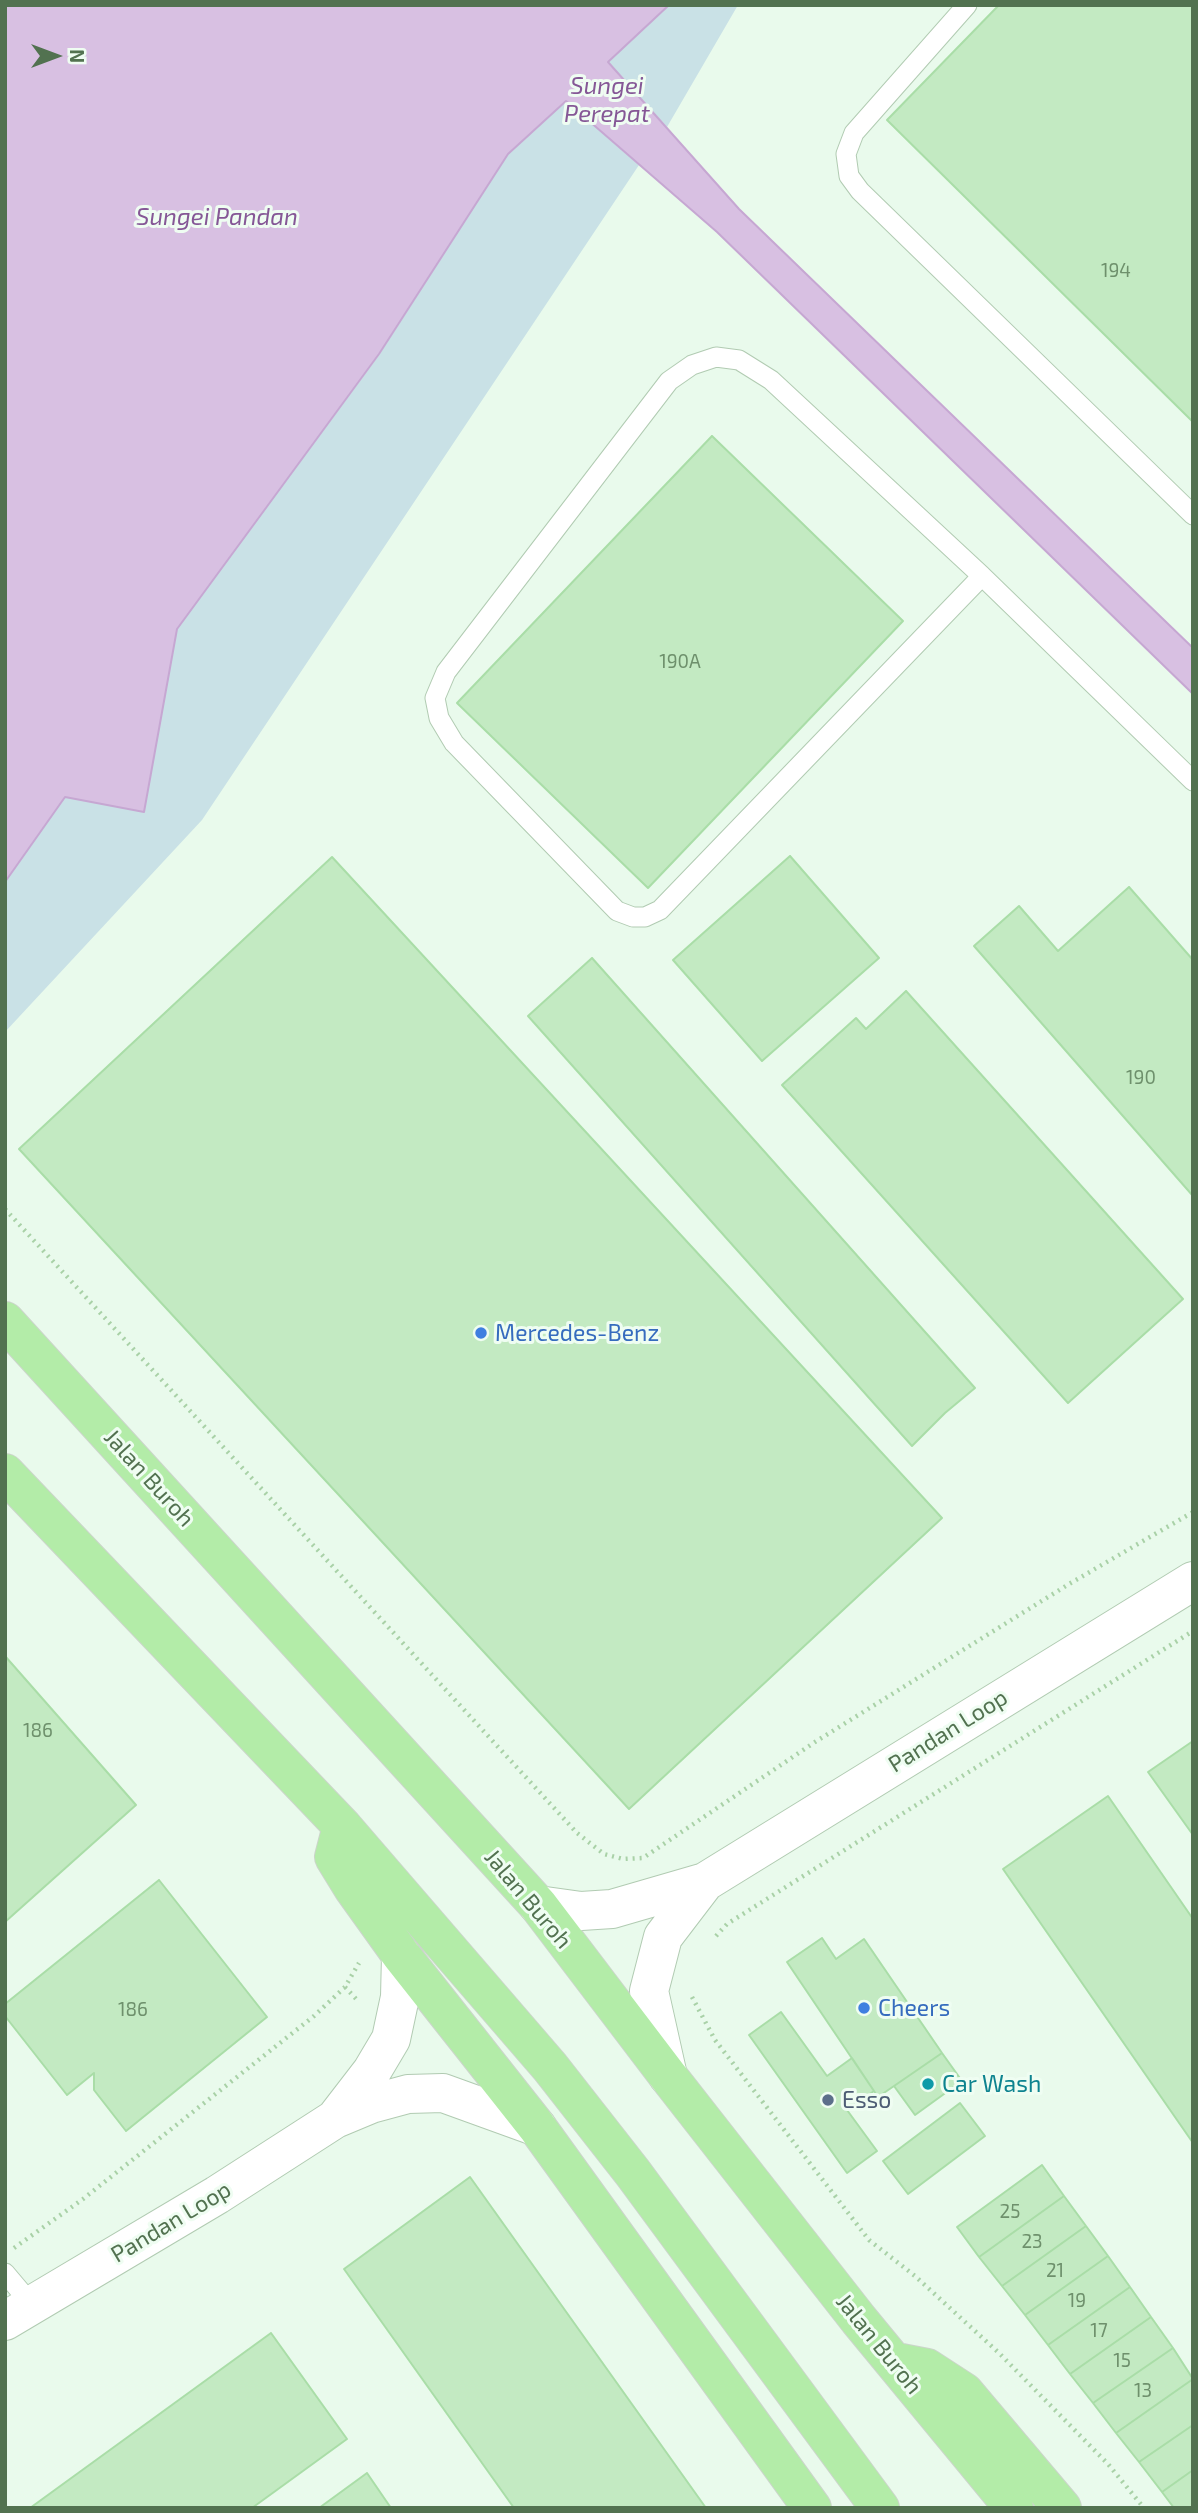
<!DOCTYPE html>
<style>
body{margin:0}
#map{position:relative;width:1198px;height:2513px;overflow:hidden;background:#e9faec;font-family:"Exo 2",sans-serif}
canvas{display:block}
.frame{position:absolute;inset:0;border:7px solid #527250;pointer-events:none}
.north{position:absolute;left:21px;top:21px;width:70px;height:70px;-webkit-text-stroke:5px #effdf2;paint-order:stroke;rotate:90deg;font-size:19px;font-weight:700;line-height:28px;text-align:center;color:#527250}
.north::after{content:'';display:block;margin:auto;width:24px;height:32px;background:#527250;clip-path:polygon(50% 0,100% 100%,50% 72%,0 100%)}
</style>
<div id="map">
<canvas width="1198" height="2513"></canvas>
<div class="frame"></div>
<div class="north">N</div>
</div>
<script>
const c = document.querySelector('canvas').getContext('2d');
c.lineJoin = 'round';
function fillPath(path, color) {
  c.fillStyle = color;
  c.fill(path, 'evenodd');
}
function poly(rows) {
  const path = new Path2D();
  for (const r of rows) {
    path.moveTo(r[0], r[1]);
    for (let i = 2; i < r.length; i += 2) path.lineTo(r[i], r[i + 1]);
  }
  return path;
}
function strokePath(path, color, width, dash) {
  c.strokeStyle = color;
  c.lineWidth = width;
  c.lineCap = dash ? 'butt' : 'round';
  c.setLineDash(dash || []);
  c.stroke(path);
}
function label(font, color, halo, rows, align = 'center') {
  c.font = font + ' "Exo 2",sans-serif';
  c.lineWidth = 6;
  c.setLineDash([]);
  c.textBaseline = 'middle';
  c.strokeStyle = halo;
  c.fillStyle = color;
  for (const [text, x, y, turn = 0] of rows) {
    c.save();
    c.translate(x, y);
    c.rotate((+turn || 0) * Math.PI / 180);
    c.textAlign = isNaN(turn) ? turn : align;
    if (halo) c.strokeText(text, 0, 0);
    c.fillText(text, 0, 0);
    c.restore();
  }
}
const green = poly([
 [669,5,738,5,667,127,608,62],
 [566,101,639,165,202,820,5,1032,5,882,65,797,144,811,176,629,379,355,508,154]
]);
const water = poly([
 [5,5,669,5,608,62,739,209,1193,648,1193,694,717,232,566,101,508,154,379,354,177,629,144,812,65,797,5,882,5,5]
]);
const building = poly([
 [999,5,1193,5,1193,422,887,120,999,5],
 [712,436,903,621,648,888,457,703,712,436],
 [790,856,879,958,762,1061,673,960,790,856],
 [332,857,942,1518,629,1809,19,1149,332,857],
 [1129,887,1193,960,1193,1196,974,946,1019,906,1058,951,1129,887],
 [592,958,975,1388,945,1413,912,1446,528,1016,592,958],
 [906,991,1183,1299,1068,1403,782,1085,856,1018,866,1029,906,991],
 [5,1656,136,1805,5,1922,5,1656],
 [1193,1741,1193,1835,1148,1772,1193,1741],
 [1108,1796,1193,1919,1193,2143,1003,1869,1108,1796],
 [159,1880,267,2017,126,2131,94,2090,94,2073,67,2095,5,2016,5,2004,159,1880],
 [822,1938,836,1959,864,1939,942,2053,878,2097,787,1962,822,1938],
 [781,2012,827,2076,852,2058,874,2091,847,2110,877,2151,847,2173,749,2035,781,2012],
 [942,2053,962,2081,915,2115,894,2086,942,2053],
 [960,2103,985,2136,908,2194,883,2161,960,2103],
 [1042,2165,1064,2196,979,2257,957,2227,1042,2165],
 [470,2177,706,2508,514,2508,344,2269,470,2177],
 [1064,2196,1086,2226,1002,2286,979,2257,1064,2196],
 [1086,2226,1108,2256,1025,2315,1002,2286,1086,2226],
 [1108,2256,1130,2287,1048,2345,1025,2315,1108,2256],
 [1130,2287,1151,2317,1070,2374,1048,2345,1130,2287],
 [1151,2317,1173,2348,1093,2403,1070,2374,1151,2317],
 [271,2333,347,2439,252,2508,30,2508,271,2333],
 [1173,2348,1193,2379,1116,2433,1093,2403,1173,2348],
 [1193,2379,1193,2425,1139,2462,1116,2433,1193,2379],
 [1193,2425,1193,2470,1162,2492,1139,2462,1193,2425],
 [1193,2470,1193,2508,1174,2508,1162,2492,1193,2470],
 [367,2473,391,2508,319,2508,367,2473]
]);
const path = poly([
 [5,1209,577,1833,604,1854,623,1859,643,1858,815,1742,1069,1584,1193,1512],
 [716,1936,727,1924,1193,1631],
 [345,1987,359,2002],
 [692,1997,715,2040,869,2240,915,2276,999,2353,1108,2464,1144,2508],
 [14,2248,83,2199,314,2016,345,1987,359,1963]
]);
const lane = poly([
 [967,5,854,133,846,154,849,176,860,191,1193,515],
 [982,576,660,910,645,917,633,917,617,911,454,743,439,718,435,698,446,672,669,381,692,365,716,357,739,360,771,380,982,576,1193,781],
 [5,2273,32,2305]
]);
const street = poly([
 [538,1905,581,1911,612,1909,705,1882,1193,1581],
 [668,2076,649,1991,663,1937,705,1882],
 [335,2119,372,2071,391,2039,400,1997,401,1955],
 [5,2321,217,2195,335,2119,371,2104,408,2094,443,2093,537,2127]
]);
const highway = poly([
 [5,1321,538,1905,668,2076,859,2320,1014,2508],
 [5,1473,342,1826,550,2067,633,2173,880,2508],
 [342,1826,334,1857,353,1888,401,1955,537,2127,812,2508],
 [896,2362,927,2368,964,2392,1062,2508]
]);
const markers = [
 [481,1333,7,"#3f7fe0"],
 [864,2008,7,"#3f7fe0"],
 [928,2084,7,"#0f9aa8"],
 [828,2100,7,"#5c6f8a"]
];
const numberNames = [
 ["194",1116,271],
 ["190A",680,662],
 ["190",1141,1078],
 ["186",38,1731],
 ["186",133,2010],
 ["25",1010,2212],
 ["23",1032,2242],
 ["21",1055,2271],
 ["19",1077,2301],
 ["17",1099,2331],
 ["15",1122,2361],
 ["13",1143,2391]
];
const shopNames = [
 ["Mercedes-Benz",495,1333],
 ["Cheers",878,2008]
];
const streetNames = [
 ["Jalan Buroh",149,1478,48],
 ["Pandan Loop",948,1731,-32],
 ["Jalan Buroh",528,1899,50],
 ["Pandan Loop",171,2222,-31],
 ["Jalan Buroh",879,2344,51]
];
const cultureNames = [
 ["Car Wash",942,2084]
];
const serviceNames = [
 ["Esso",842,2100]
];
const waterNames = [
 ["Sungei",607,86],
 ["Perepat",607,114],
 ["Sungei Pandan",217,217]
];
fillPath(green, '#c9e1e6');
fillPath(water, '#d8c0e2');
strokePath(water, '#c6a7d2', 2);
fillPath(building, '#c3eac2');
strokePath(building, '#a9dda7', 2);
strokePath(lane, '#b1cbb2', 21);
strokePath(street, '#b1cbb2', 40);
strokePath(highway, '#cbd5ca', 40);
strokePath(path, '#a9d1a7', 4.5, [2, 5]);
strokePath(lane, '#fff', 19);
strokePath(street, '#fff', 38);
strokePath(highway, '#b3eca8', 38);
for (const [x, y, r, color] of markers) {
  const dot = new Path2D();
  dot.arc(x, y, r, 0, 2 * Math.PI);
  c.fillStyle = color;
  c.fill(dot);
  strokePath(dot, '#effdf2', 2.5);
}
label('19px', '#6e906c', null, numberNames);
label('23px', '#366cbe', '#effdf2', shopNames, 'left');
label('23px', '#527250', '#effdf2', streetNames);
label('23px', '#0d838f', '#effdf2', cultureNames, 'left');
label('23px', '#4e5e75', '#effdf2', serviceNames, 'left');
label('italic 24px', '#855796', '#effdf2', waterNames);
</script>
